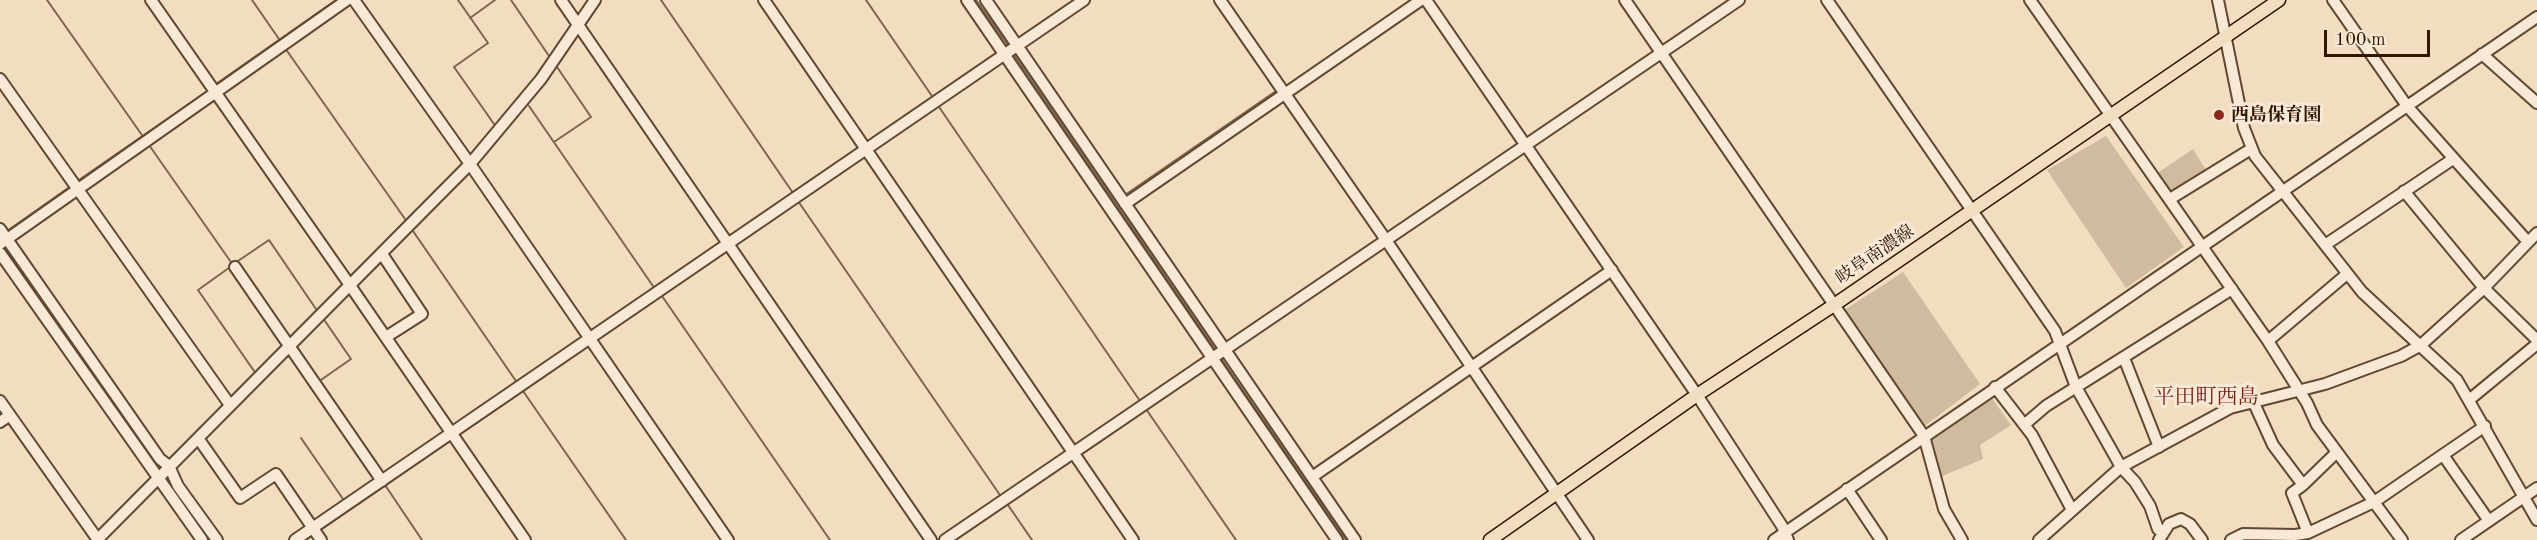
<!DOCTYPE html>
<meta charset="utf-8">
<style>
body{margin:0}
#map{position:relative;width:2537px;height:540px;overflow:hidden;background:#f2ddc0;font-family:"Old Standard TT",serif}
canvas{display:block}
.scale{position:absolute;left:2324px;top:30px;width:106px;height:27px;box-sizing:border-box;border:3px solid #301601;border-top:0;padding-left:8px;font-size:18px;line-height:21px;white-space:nowrap;color:#301601;-webkit-text-stroke:4px #f7e9d6;paint-order:stroke}
</style>
<div id="map">
<canvas width="2537" height="540"></canvas>
<div class="scale">100 m</div>
</div>
<script>
const c = document.querySelector('canvas').getContext('2d');
c.lineJoin = 'round';
function fillPath(path, color) {
  c.fillStyle = color;
  c.fill(path, 'evenodd');
}
function poly(rows) {
  const path = new Path2D();
  for (const r of rows) {
    path.moveTo(r[0], r[1]);
    for (let i = 2; i < r.length; i += 2) path.lineTo(r[i], r[i + 1]);
  }
  return path;
}
function strokePath(path, color, width, dash) {
  c.strokeStyle = color;
  c.lineWidth = width;
  c.lineCap = dash ? 'butt' : 'round';
  c.setLineDash(dash || []);
  c.stroke(path);
}
function label(font, color, halo, rows, align = 'center') {
  c.font = font + ' "Old Standard TT","Noto Serif JP",serif';
  c.lineWidth = 6;
  c.setLineDash([]);
  c.textBaseline = 'middle';
  c.strokeStyle = halo;
  c.fillStyle = color;
  for (const [text, x, y, turn = 0] of rows) {
    c.save();
    c.translate(x, y);
    c.rotate((+turn || 0) * Math.PI / 180);
    c.textAlign = isNaN(turn) ? turn : align;
    if (halo) c.strokeText(text, 0, 0);
    c.fillText(text, 0, 0);
    c.restore();
  }
}
const green = poly([
 [2106,136,2184,247,2126,288,2047,170],
 [2193,149,2208,173,2171,196,2156,174],
 [1903,272,1980,384,1922,428,1843,311],
 [1991,397,2011,425,1980,445,1983,459,1940,477,1926,439]
]);
const stream = poly([
 [47,0,144,138],
 [252,0,279,39],
 [458,0,488,43,454,67,494,124],
 [511,0,549,56],
 [661,0,793,193],
 [866,0,934,99],
 [976,0,1009,47],
 [470,18,495,0],
 [285,48,405,219],
 [1012,52,1217,352],
 [216,84,336,0],
 [937,104,1140,401],
 [529,106,655,289],
 [554,142,591,117,557,67],
 [149,145,233,265,198,290,254,371],
 [76,182,209,90],
 [1125,195,1276,91],
 [798,201,1002,498],
 [7,231,71,186],
 [413,231,518,384],
 [3,245,73,343],
 [735,245,814,191],
 [235,263,269,240,316,309],
 [662,296,830,540],
 [595,341,729,250],
 [1220,357,1346,540],
 [318,382,351,359,325,321],
 [523,391,626,540],
 [1146,409,1236,540],
 [459,435,590,345],
 [301,438,345,502],
 [1082,454,1146,410],
 [385,485,422,540],
 [1008,505,1032,540],
 [319,531,453,439],
 [205,532,210,540],
 [305,540,314,534],
 [955,540,1071,461]
]);
const minor = poly([
 [151,0,347,281,525,540],
 [354,0,470,164,728,540],
 [561,0,931,540],
 [764,0,1133,540],
 [967,0,1337,540],
 [986,0,1355,540],
 [1220,0,1386,240,1588,540],
 [1426,0,1697,395,1782,526,1788,540],
 [1625,0,1924,436,1944,509,1962,540],
 [1827,0,2055,331,2076,387,2121,467,2135,482,2150,506,2158,529,2162,532],
 [2030,0,2268,341,2307,403,2317,425,2402,540],
 [2218,0,2244,128,2255,156,2362,292,2457,380,2537,520],
 [2333,0,2407,106,2528,242],
 [2482,54,2537,103],
 [0,79,230,405],
 [2404,191,2484,288,2537,340],
 [2170,199,2251,149],
 [1125,204,1421,0],
 [0,229,160,459,169,466,178,486,217,540],
 [0,244,347,0],
 [2325,245,2453,159],
 [0,253,202,540],
 [382,254,422,314,386,337],
 [235,267,382,481],
 [2268,341,2347,274],
 [2124,358,2159,447],
 [1995,387,2032,435,2072,510],
 [2469,400,2537,344],
 [0,401,98,540],
 [2253,401,2273,445,2303,485,2292,493,2308,533],
 [0,422,10,415],
 [2024,425,2046,406,2232,289],
 [198,438,240,498,276,474,321,540],
 [2443,455,2489,521],
 [1312,477,1612,270],
 [2303,485,2337,452],
 [1847,489,1881,540],
 [97,540,470,164,541,79,595,0],
 [295,540,1084,0],
 [945,540,1739,0],
 [1774,540,2537,17],
 [2039,540,2121,467,2230,408,2325,384,2401,356,2421,345,2484,288,2537,233],
 [2159,540,2169,524,2181,519,2190,524,2202,540],
 [2231,540,2243,534,2295,535,2308,533,2374,502,2485,426],
 [2461,540,2537,488]
]);
const major = poly([
 [1490,540,1697,395,1834,305,2279,0]
]);
const markers = [
 [2219,115,6,"#8f2418"]
];
const poiNames = [
 ["西島保育園",2231,115]
];
const streetNames = [
 ["岐阜南濃線",1875,255,-34]
];
const quarterNames = [
 ["平田町西島",2206,397]
];
fillPath(green, '#d1bba0');
strokePath(stream, '#7d654d', 2);
strokePath(minor, '#604831', 14);
strokePath(major, '#301601', 15);
strokePath(minor, '#f7e9d6', 10);
strokePath(major, '#f2ddc0', 12);
for (const [x, y, r, color] of markers) {
  const dot = new Path2D();
  dot.arc(x, y, r, 0, 2 * Math.PI);
  c.fillStyle = color;
  c.fill(dot);
  strokePath(dot, '#f7e9d6', 2);
}
label('bold 18px', '#301601', '#f7e9d6', poiNames, 'left');
label('18px', '#301601', '#f7e9d6', streetNames);
label('21px', '#7a1f14', '#f7e9d6', quarterNames);
</script>
